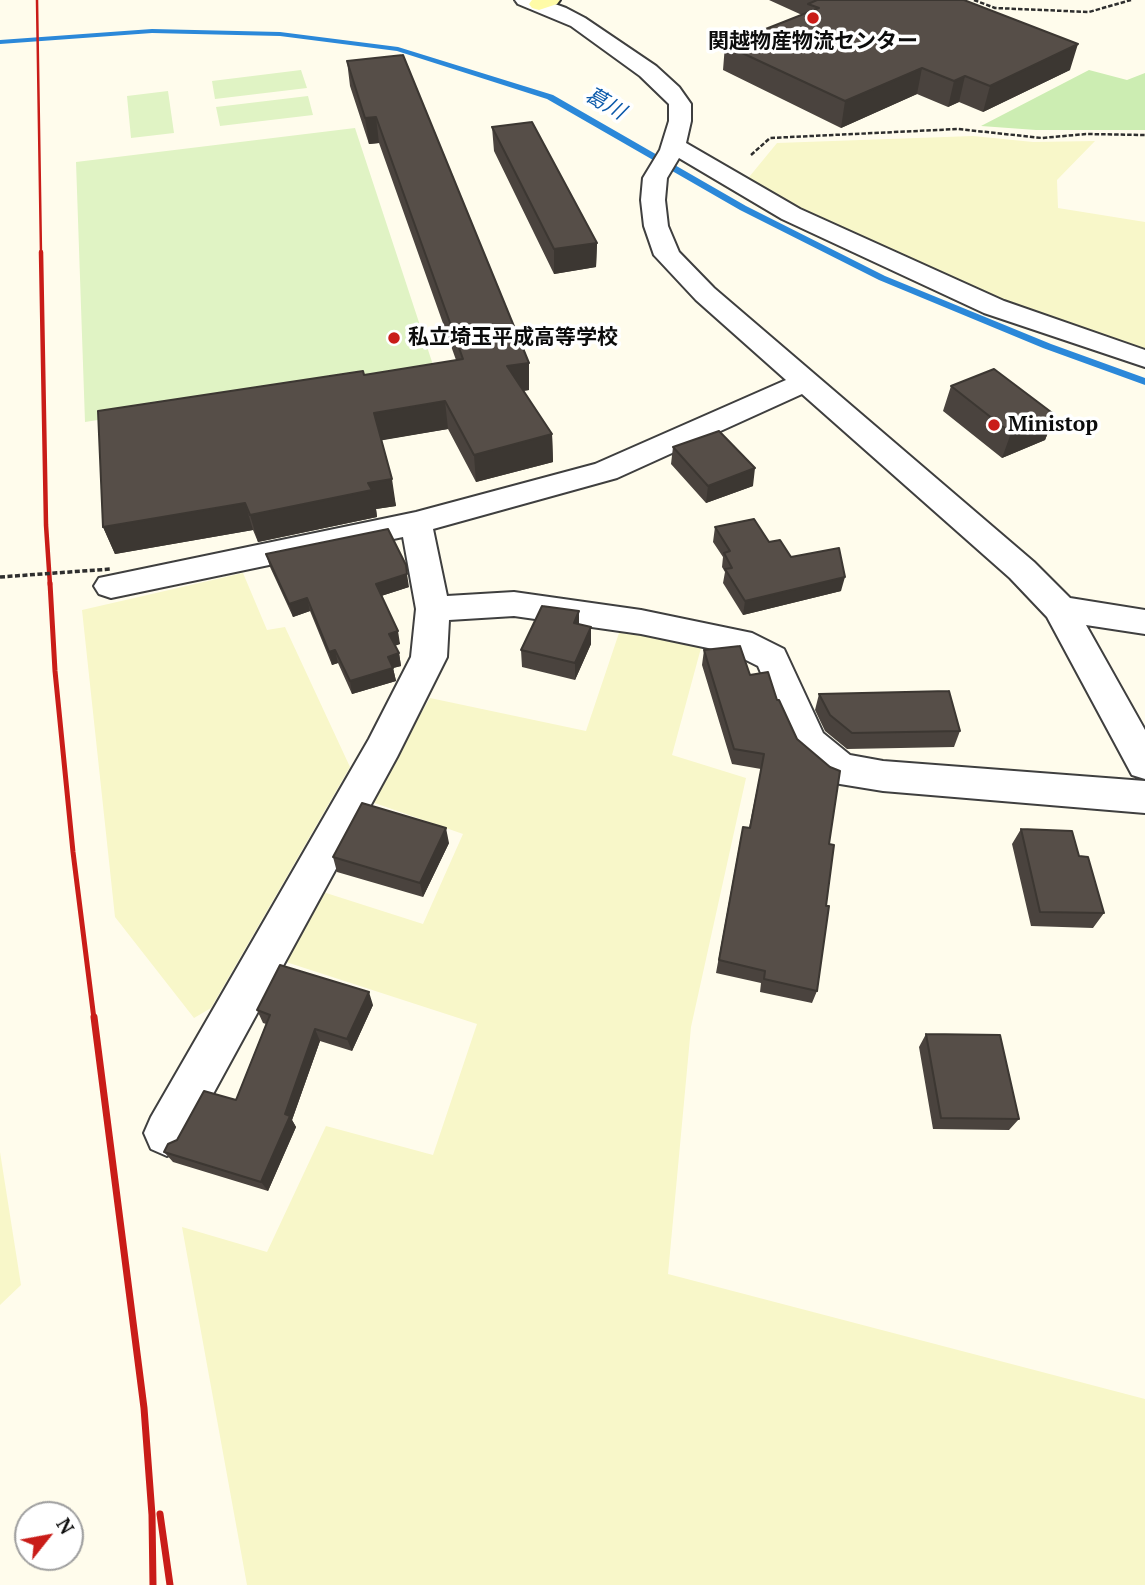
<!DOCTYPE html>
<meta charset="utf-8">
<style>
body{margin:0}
#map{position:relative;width:1145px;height:1585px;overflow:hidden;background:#fffcec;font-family:"PT Serif",serif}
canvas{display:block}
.north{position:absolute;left:14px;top:1501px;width:70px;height:70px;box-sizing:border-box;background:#fff;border:2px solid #9e9e9e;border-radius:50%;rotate:59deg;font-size:19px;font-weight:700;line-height:28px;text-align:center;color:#0c0c0c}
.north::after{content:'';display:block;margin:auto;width:24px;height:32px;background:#c91c18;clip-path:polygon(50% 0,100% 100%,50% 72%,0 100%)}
</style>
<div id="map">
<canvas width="1145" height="1585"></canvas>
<div class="north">N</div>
</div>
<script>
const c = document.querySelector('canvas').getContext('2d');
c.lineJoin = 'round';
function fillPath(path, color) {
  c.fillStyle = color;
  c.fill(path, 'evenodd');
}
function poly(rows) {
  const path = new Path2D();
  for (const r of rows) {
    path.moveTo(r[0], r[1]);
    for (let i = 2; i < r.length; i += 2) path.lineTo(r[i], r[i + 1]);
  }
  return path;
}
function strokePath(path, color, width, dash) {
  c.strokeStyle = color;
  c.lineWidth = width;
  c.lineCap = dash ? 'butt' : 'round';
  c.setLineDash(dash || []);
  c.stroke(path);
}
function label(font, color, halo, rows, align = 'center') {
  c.font = font + ' "PT Serif","Noto Sans JP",serif';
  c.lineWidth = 7;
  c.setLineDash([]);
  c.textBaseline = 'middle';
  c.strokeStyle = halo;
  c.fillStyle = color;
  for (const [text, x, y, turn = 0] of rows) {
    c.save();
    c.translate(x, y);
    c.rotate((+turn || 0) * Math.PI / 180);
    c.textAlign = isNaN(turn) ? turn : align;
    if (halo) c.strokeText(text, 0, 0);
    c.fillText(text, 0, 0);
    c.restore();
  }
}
const farmland = poly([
 [973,136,1033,142,1095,141,1057,180,1058,208,1145,222,1145,350,958,283,841,230,745,182,777,143],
 [243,573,267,630,285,627,350,767,211,1008,194,1018,115,917,82,610],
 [620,630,701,648,672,755,746,778,691,1027,668,1274,1145,1399,1145,1585,247,1585,182,1227,267,1252,326,1126,433,1155,477,1024,286,962,323,892,423,924,463,834,369,801,430,698,586,731],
 [0,1152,21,1285,0,1305]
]);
const green = poly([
 [1089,70,1127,80,1145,73,1145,130,1036,130,981,126]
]);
const pitch = poly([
 [301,70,307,88,215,99,212,81],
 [168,91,174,133,131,138,127,96],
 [308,96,313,115,220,126,216,107],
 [355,128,434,368,85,422,76,162]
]);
const stream = poly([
 [152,29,280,32,398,47,553,95,746,206,885,276,1051,344,1145,378,1145,385,1043,348,879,280,740,210,547,99,397,51,280,36,152,33,0,44,0,40,152,29]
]);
const path = poly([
 [974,0,995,8,1089,12,1131,0],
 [751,155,770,138,958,129,1042,138,1086,134,1145,135]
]);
const street = poly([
 [515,0,544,0,566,8,585,18,656,66,679,87,691,104,691,121,686,143,800,209,1004,301,1145,350,1145,367,984,313,782,219,679,158,667,178,665,200,668,226,679,252,714,288,1034,562,1070,598,1145,610,1145,634,1086,625,1145,730,1145,779,1132,775,1047,617,1010,578,802,394,617,478,433,529,447,596,514,592,641,610,752,633,784,649,823,733,850,755,883,761,1145,781,1145,813,883,791,840,784,827,780,795,752,758,666,732,653,641,634,514,616,449,620,447,657,397,757,183,1149,167,1156,151,1149,144,1133,151,1117,369,739,411,657,416,609,403,537,111,598,99,594,94,586,99,578,416,512,595,464,786,380,696,300,654,255,644,226,641,200,643,178,660,150,669,121,669,104,640,76,571,26,518,4,515,0]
]);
const secondary = poly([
 [532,0,560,0,557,4,539,10,532,8,529,4,532,0]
]);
const railFar3 = poly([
 [37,0,41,254]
]);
const railFar2 = poly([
 [41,252,46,525,50,585]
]);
const railFar1 = poly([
 [50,583,55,671,73,852,94,1019]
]);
const rail = poly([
 [94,1017,144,1408,152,1515,153,1585],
 [160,1514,170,1585]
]);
const pathBridge = poly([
 [0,577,111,569]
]);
const wall = poly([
 [769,0,964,0,1070,70,983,112,959,102,948,107,917,94,841,128,723,70,725,45,802,15],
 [347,61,529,363,529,390,523,391,552,434,553,462,476,482,448,429,381,440,396,506,376,509,377,517,258,542,253,530,115,554,103,527,364,375,456,360,379,143,369,144,350,86],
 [492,127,597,243,596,267,554,274,494,151],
 [951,386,1055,415,1045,440,1002,458,943,411],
 [673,447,753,486,706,503,671,464],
 [715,527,769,542,841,591,743,615,723,583,725,572,722,567,723,557,713,542],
 [266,554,409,587,381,596,400,644,395,645,399,653,401,666,393,668,396,681,352,694,338,663,332,665,310,611,293,617,270,567],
 [579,625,591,644,575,680,522,667,521,650],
 [704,650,750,675,829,844,826,906,817,991,812,1003,760,992,761,983,716,973,740,841,749,828,761,769,732,764,702,665],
 [819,694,960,731,954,747,847,749,825,731,815,710],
 [1021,829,1079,856,1104,913,1093,928,1031,926,1012,844],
 [449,843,423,897,337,872,333,857],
 [373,1005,352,1051,320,1041,292,1120,296,1127,268,1191,173,1162,164,1152,236,1100,266,1024,263,1023,257,1010],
 [926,1034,1019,1119,1009,1130,933,1129,919,1047]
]);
const shadedWall = poly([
 [1078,44,1070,70,983,112,990,86],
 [922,68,917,94,841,128,845,101],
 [965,76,959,102,948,107,954,81],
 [376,117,379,143,369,144,365,118],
 [597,243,596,267,554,274,554,249],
 [529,363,529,390,508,393,507,366],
 [445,401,448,429,378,441,374,413],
 [1055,415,1045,440,1002,458,1011,433],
 [552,434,553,462,476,482,474,455],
 [755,468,753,486,706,503,708,486],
 [392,479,396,506,376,509,377,517,258,542,250,515,368,483],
 [245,503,253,530,115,554,103,527],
 [407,574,409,587,378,597,376,584],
 [845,577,841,591,743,615,745,601],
 [307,598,310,611,293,617,289,604],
 [579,611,579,628,574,623],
 [591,627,591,644,575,680,575,663],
 [398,631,400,644,392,647,389,634],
 [335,650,338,663,332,665,329,652],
 [399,653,401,666,393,668,396,681,352,694,350,681,388,657],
 [446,828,449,843,423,897,420,883],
 [369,992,373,1005,352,1051,347,1039],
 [315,1029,320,1041,292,1120,296,1127,268,1191,261,1182]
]);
const building = poly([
 [817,0,964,0,1078,44,990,86,965,76,954,81,922,68,845,101,725,45,819,8,808,4,817,0],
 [403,55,529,363,507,366,552,434,474,455,445,401,374,413,392,479,368,483,372,490,250,515,245,503,103,527,98,411,363,371,364,375,463,359,376,117,365,118,347,61,403,55],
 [532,122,597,243,554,249,492,127,532,122],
 [994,369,1055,415,1011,433,951,386,994,369],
 [719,431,755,468,708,486,673,447,719,431],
 [754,519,769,542,780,540,791,557,839,548,845,577,745,601,725,569,732,568,724,553,730,551,715,527,754,519],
 [388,529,406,565,407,574,376,584,398,631,389,634,399,653,388,657,393,668,350,681,335,650,329,652,307,598,289,604,266,554,388,529],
 [542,606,579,611,574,623,591,627,575,663,521,650,542,606],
 [740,646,750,675,768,672,777,700,779,700,797,739,830,767,840,771,829,844,834,845,826,906,829,906,817,991,764,979,765,971,719,960,743,827,750,828,764,754,734,749,704,650,740,646],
 [949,691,960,731,852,733,830,715,819,694,949,691],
 [362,803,446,828,420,883,333,857,362,803],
 [1021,829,1072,831,1079,856,1088,857,1104,913,1040,912,1021,829],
 [280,965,369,992,347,1039,315,1029,285,1114,290,1116,261,1182,164,1152,168,1144,177,1140,204,1091,236,1100,270,1015,257,1010,280,965],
 [926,1034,1000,1035,1019,1119,941,1118,926,1034]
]);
const markers = [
 [813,18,7,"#c91c18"],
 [394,338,7,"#c91c18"],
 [994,425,7,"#c91c18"]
];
const farPoinames = [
 ["関越物産物流センター",813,42,"center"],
 ["私立埼玉平成高等学校",408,338],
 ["Ministop",1008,425]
];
const farWaternames = [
 ["葛川",605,104,30]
];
fillPath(farmland, '#f8f7c9');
fillPath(green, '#ccedb2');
fillPath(pitch, '#e0f3c4');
fillPath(stream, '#2b88d9');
strokePath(street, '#3f3f3f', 4);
strokePath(secondary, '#2e2e2e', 4);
strokePath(path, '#2e2e2e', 2.5, [4.5, 2]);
fillPath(street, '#fff');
fillPath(secondary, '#fffba7');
strokePath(railFar3, '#c91c18', 2.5);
strokePath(railFar2, '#c91c18', 4.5);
strokePath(railFar1, '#c91c18', 5);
strokePath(rail, '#c91c18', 7);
strokePath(pathBridge, '#2e2e2e', 3.5, [5, 2.5]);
fillPath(wall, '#4a433e');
fillPath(shadedWall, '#3c3732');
fillPath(building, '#564e48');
strokePath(building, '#3c3732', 2);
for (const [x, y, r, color] of markers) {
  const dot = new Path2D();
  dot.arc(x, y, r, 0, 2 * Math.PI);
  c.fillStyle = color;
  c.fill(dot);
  strokePath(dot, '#fff', 2.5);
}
label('bold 21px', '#0c0c0c', '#fff', farPoinames, 'left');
label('italic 21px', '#0b59a9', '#fff', farWaternames);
</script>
